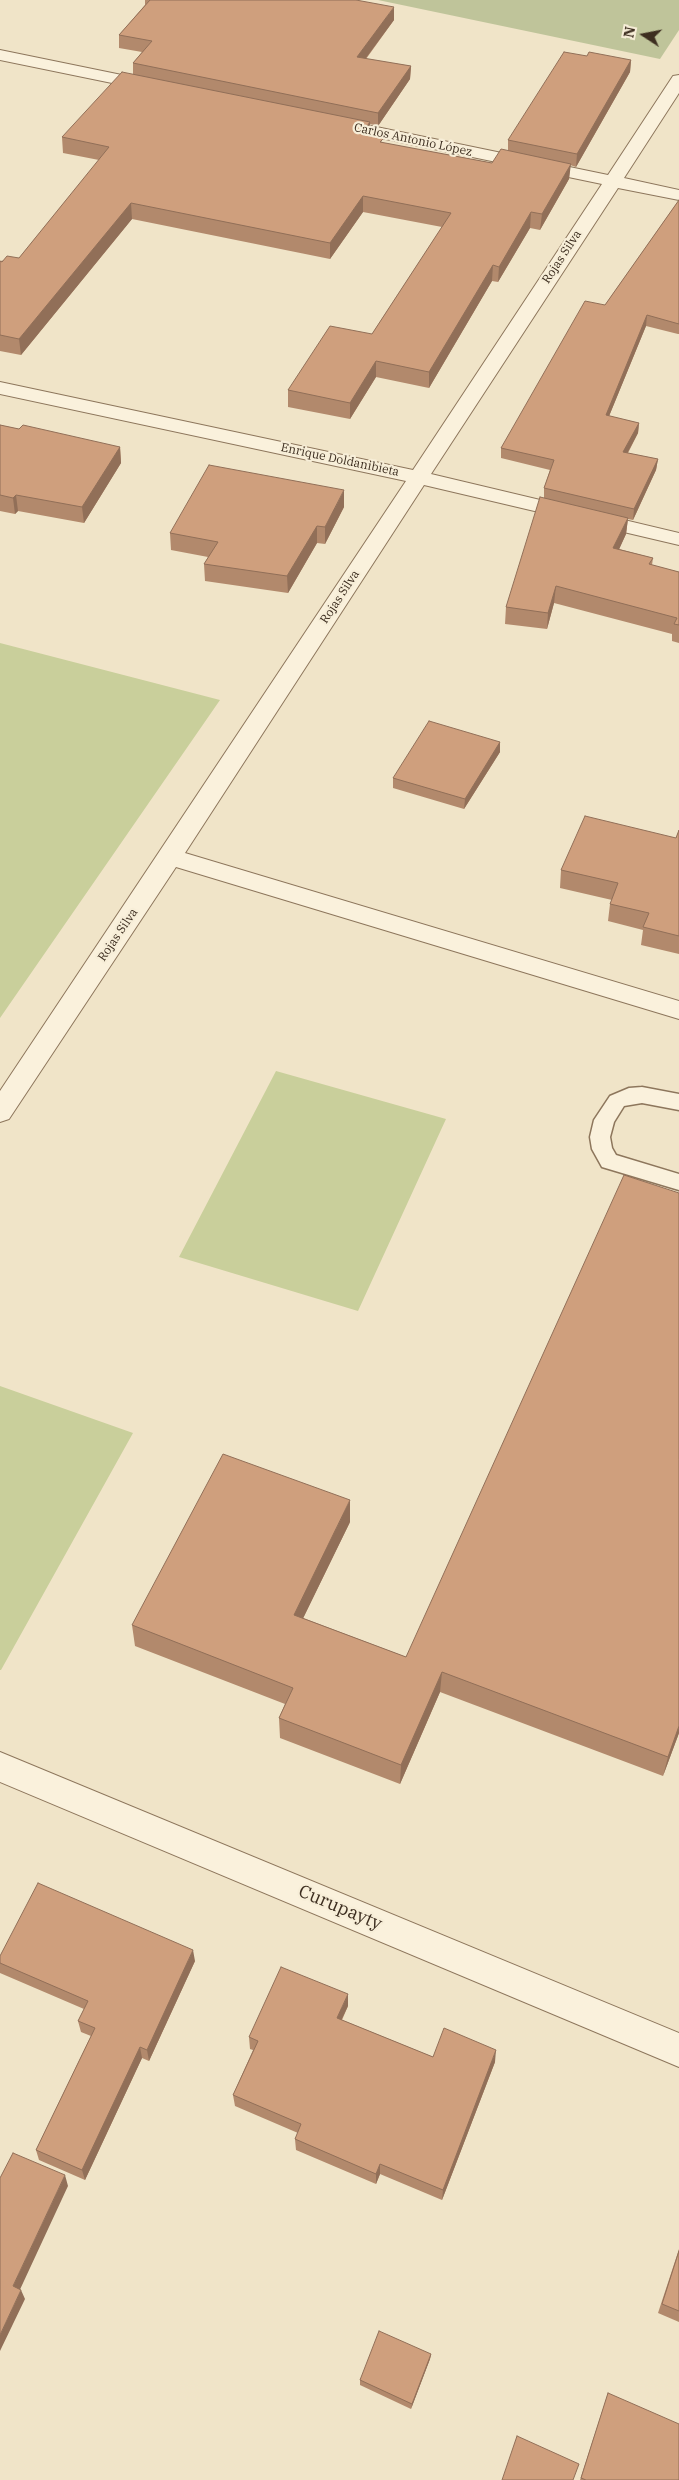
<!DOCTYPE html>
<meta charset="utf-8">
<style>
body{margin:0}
#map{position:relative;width:679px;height:2480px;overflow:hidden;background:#f0e4c8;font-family:"IBM Plex Serif",serif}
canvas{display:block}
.north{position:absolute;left:619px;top:10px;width:50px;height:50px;-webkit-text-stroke:4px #f7eed8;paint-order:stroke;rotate:281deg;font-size:14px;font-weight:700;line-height:20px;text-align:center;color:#3d2e20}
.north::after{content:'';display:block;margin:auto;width:18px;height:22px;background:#3d2e20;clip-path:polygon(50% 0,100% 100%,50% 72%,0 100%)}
</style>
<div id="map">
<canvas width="679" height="2480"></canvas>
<div class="north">N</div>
</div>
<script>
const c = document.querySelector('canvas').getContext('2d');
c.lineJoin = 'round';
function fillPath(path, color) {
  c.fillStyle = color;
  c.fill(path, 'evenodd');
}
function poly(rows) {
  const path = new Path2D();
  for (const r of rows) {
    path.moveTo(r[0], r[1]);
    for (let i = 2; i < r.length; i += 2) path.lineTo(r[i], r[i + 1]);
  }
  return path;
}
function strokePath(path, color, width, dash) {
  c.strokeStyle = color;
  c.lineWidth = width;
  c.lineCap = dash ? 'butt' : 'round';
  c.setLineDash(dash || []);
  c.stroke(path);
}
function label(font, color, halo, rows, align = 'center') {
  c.font = font + ' "IBM Plex Serif",serif';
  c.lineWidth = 4.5;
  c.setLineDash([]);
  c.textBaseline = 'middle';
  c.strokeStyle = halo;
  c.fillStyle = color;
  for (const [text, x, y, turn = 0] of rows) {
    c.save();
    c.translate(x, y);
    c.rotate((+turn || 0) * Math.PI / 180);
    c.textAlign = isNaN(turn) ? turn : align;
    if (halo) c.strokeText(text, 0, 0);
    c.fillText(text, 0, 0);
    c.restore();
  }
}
const green = poly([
 [0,643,220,700,0,1018],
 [276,1071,446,1119,358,1311,179,1257],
 [0,1386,133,1433,1,1670,0,1670]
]);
const cemetery = poly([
 [378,0,679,0,679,30,660,59]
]);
const service = poly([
 [642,1087,679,1094,679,1110,642,1103,624,1106,614,1122,610,1137,612,1148,616,1155,679,1174,679,1190,602,1167,592,1149,590,1137,594,1120,610,1096,629,1088,642,1087]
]);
const minor = poly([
 [0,50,151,81,157,82,160,86,157,90,151,91,0,60,0,50],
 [679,75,679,93,624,178,679,190,679,200,618,188,431,474,679,533,679,545,424,485,185,853,679,1001,679,1019,176,867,9,1119,0,1122,0,1091,406,481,0,394,0,382,413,470,602,184,333,128,327,127,324,123,327,119,333,118,608,175,673,76,679,75],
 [0,1752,679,2033,679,2067,0,1782,0,1752]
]);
const wall = poly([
 [145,0,356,0,394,20,366,59,411,66,410,79,378,126,370,124,370,135,384,143,492,163,508,151,508,140,587,56,631,60,630,72,576,167,570,165,569,179,540,230,530,228,498,282,492,281,429,388,376,377,350,419,288,407,288,390,372,334,442,227,363,212,330,259,132,219,21,355,0,351,0,261,19,258,99,160,63,153,62,137,133,74,133,63,142,52,119,48,119,35,145,5],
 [679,200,679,334,678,334,646,326,609,416,639,423,638,433,628,453,658,459,656,470,633,520,628,519,626,534,619,549,653,558,652,565,679,572,679,643,672,641,672,634,554,603,547,629,505,624,506,607,544,498,544,488,550,470,501,458,501,448,605,305],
 [0,425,19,429,120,447,121,463,84,523,18,511,15,514,0,511],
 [344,507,325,544,317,543,288,593,205,581,204,564,208,557,171,550,170,533],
 [500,742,500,752,464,809,393,788,393,778],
 [679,830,679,954,641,945,643,930,608,921,610,904,612,900,560,888,561,870,676,838],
 [679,1193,679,1733,663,1776,440,1692,400,1784,280,1738,279,1718,285,1704,135,1646,132,1625,350,1522,303,1618,406,1657],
 [0,1956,195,1961,149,2061,142,2058,85,2180,39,2160,36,2150,91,2036,81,2032,78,2021,84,2009,0,1973],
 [348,2006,342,2020,433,2057,495,2062,442,2200,380,2174,376,2184,296,2150,295,2139,298,2133,235,2106,233,2095,253,2050,250,2049,249,2037],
 [679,2249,679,2322,658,2313],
 [431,2354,430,2359,411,2409,360,2385,360,2380],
 [608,2393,679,2480,580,2480]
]);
const shadedWall = poly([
 [394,7,394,20,357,70,357,57],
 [631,60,630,72,576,167,577,154],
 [411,66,410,79,378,126,378,113],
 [370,122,370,138,362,133],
 [571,164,569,179,540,230,542,214],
 [363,196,363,212,330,259,330,243],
 [131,203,132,219,21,355,19,339],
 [531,212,530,228,498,282,499,267],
 [493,265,492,281,429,388,429,372],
 [647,315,646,326,605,426,606,415],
 [376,361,376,377,350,419,350,403],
 [639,423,638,433,622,463,623,452],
 [120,447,121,463,84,523,82,507],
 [658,459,656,470,633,520,634,509],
 [344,490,344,507,325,544,325,527],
 [16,495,18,511,15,514,13,498],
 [628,518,626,534,612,565,613,548],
 [317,526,317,543,288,593,287,576],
 [556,586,554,603,547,629,548,613],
 [500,742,500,752,464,809,465,799],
 [350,1500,350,1522,295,1635,294,1615],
 [442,1672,440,1692,400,1784,401,1765],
 [679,1726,679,1733,663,1776,668,1757],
 [193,1950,195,1961,149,2061,147,2050],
 [348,1994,348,2006,337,2029,337,2018],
 [140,2047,142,2058,85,2180,82,2170],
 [496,2050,495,2062,442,2200,443,2190],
 [380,2164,380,2174,376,2184,376,2174],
 [65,2175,68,2186,17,2296,13,2286],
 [21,2290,25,2299,0,2351,0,2335],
 [431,2354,430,2359,411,2409,412,2404]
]);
const building = poly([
 [150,0,356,0,394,7,357,57,411,66,378,113,133,63,152,41,119,35,150,0],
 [564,52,587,56,589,52,631,60,577,154,508,140,564,52],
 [122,72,370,122,362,133,384,138,380,142,492,163,501,149,571,164,542,214,531,212,499,267,493,265,429,372,376,361,350,403,288,390,330,326,372,334,451,213,363,196,330,243,131,203,19,339,0,335,0,261,2,262,7,256,19,258,109,147,62,137,122,72],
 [679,200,679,324,647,315,606,415,639,423,623,452,658,459,634,509,544,488,554,460,501,448,585,301,605,305,679,200],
 [0,425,19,429,23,425,120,447,82,507,16,495,13,498,0,495,0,425],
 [209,465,344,490,325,527,317,526,287,576,204,564,218,542,170,533,209,465],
 [540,497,628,518,613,548,653,558,649,564,679,572,679,625,674,624,677,618,556,586,548,613,506,607,540,497],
 [429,721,500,742,465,799,393,778,429,721],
 [585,816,676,838,679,830,679,936,643,927,649,913,610,904,618,883,561,870,585,816],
 [624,1175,679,1193,679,1726,668,1757,442,1672,401,1765,279,1718,293,1688,132,1625,223,1454,350,1500,294,1615,406,1657,624,1175],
 [38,1883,193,1950,147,2050,140,2047,82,2170,36,2150,95,2028,78,2021,88,2001,0,1963,0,1956,38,1883],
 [281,1967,348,1994,337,2018,433,2057,444,2028,496,2050,443,2190,380,2164,376,2174,295,2139,301,2124,233,2095,258,2041,249,2037,281,1967],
 [13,2153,65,2175,13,2286,21,2290,0,2335,0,2178,13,2153],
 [679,2251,679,2311,662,2304,679,2251],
 [379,2331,431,2354,412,2404,360,2380,379,2331],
 [608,2393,679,2424,679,2480,586,2480,581,2478,608,2393],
 [517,2436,579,2464,573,2480,502,2480,517,2436]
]);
const farStreetnames = [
 ["Carlos Antonio López",413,140,12],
 ["Rojas Silva",562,257,-57],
 ["Enrique Doldanibieta",340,460,12],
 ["Rojas Silva",340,597,-57],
 ["Rojas Silva",118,935,-56]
];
const nearStreetnames = [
 ["Curupayty",340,1908,23]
];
fillPath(green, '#c9cf9b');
fillPath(cemetery, '#bfc49a');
strokePath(service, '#8d765c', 3);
strokePath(minor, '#8d765c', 2);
fillPath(service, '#faf1dc');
fillPath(minor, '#faf1dc');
fillPath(wall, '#b2896c');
fillPath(shadedWall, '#916f58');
fillPath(building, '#cf9f7d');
strokePath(building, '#916f58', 1);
label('12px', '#3d2e20', '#f7eed8', farStreetnames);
label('18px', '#3d2e20', '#f7eed8', nearStreetnames);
</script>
